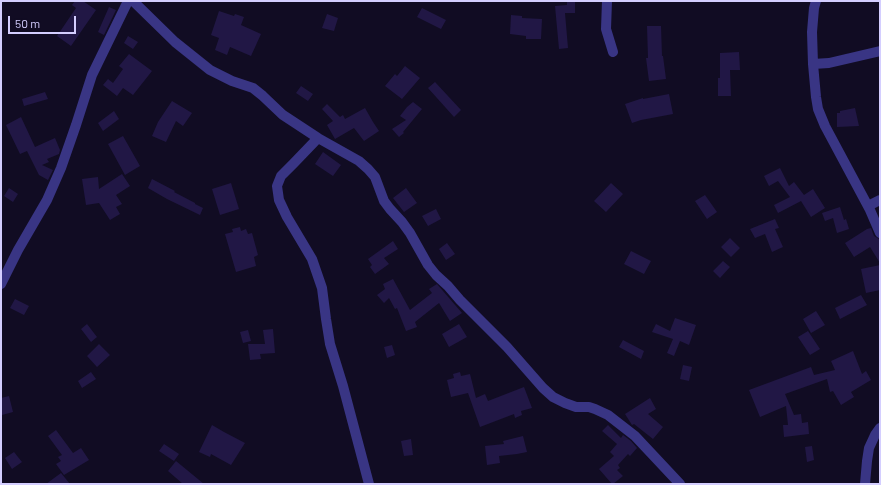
<!DOCTYPE html>
<style>
body{margin:0}
#map{position:relative;width:881px;height:485px;overflow:hidden;background:#110c23;font-family:Barlow,sans-serif}
canvas{display:block}
.frame{position:absolute;inset:0;border:2px solid #d4ceff;pointer-events:none}
.scale{position:absolute;left:8px;top:16px;width:68px;height:18px;box-sizing:border-box;border:2px solid #d4ceff;border-top:0;padding-left:5px;font-size:12px;line-height:14px;white-space:nowrap;color:#d4ceff;-webkit-text-stroke:3px #110c23;paint-order:stroke}
</style>
<div id="map">
<canvas width="881" height="485"></canvas>
<div class="frame"></div>
<div class="scale">50 m</div>
</div>
<script>
const c = document.querySelector('canvas').getContext('2d');
c.lineJoin = 'round';
function fillPath(path, color) {
  c.fillStyle = color;
  c.fill(path, 'evenodd');
}
function poly(rows) {
  const path = new Path2D();
  for (const r of rows) {
    path.moveTo(r[0], r[1]);
    for (let i = 2; i < r.length; i += 2) path.lineTo(r[i], r[i + 1]);
  }
  return path;
}
function strokePath(path, color, width, dash) {
  c.strokeStyle = color;
  c.lineWidth = width;
  c.lineCap = dash ? 'butt' : 'round';
  c.setLineDash(dash || []);
  c.stroke(path);
}
const building = poly([
 [75,1,83,1,96,10,71,46,57,36,76,8,72,5],
 [567,1,575,1,575,13,565,13,568,48,559,49,555,6,567,5],
 [109,7,116,10,104,35,98,32],
 [422,8,446,20,441,29,417,17],
 [219,11,234,16,235,14,244,17,241,25,261,34,251,56,230,47,227,55,215,50,219,38,211,35],
 [327,14,338,18,334,31,322,28],
 [511,15,522,16,522,18,542,19,541,39,526,39,526,36,510,34],
 [647,26,661,26,662,56,663,56,666,79,649,81,646,58,648,58],
 [128,36,138,42,133,49,124,43],
 [739,52,740,70,730,70,731,96,718,96,718,78,720,78,720,53],
 [129,54,152,71,133,95,123,88,117,96,103,85,108,79,113,83,123,69,119,66],
 [405,66,420,78,402,99,385,86,395,74,397,76],
 [435,82,461,110,454,117,428,88],
 [301,86,313,94,308,101,296,93],
 [45,92,48,99,24,106,22,99],
 [669,94,673,114,641,120,632,123,625,104,643,98,643,99],
 [172,101,192,113,183,126,176,121,166,142,152,136,158,122],
 [413,102,422,109,403,132,404,133,399,137,392,129,406,120,400,116,407,107],
 [327,104,340,117,343,115,345,119,365,108,373,122,379,131,364,141,354,128,335,139,327,125,333,121,322,109],
 [855,108,859,126,837,127,837,113,840,113,840,111],
 [114,111,119,119,103,131,98,123],
 [21,117,35,147,55,138,60,150,59,154,47,159,49,162,42,165,53,170,48,180,39,175,27,151,20,154,6,125],
 [123,136,140,166,125,175,108,144],
 [323,152,341,165,333,176,315,164],
 [780,168,789,186,794,182,804,195,813,189,825,208,811,217,801,201,778,213,774,205,790,197,778,181,769,186,764,176],
 [122,174,130,186,116,195,122,204,116,207,120,214,110,220,99,203,86,205,82,179,98,177,99,189],
 [152,179,175,191,174,192,195,203,195,204,203,208,200,215,167,199,148,188],
 [231,183,239,209,220,215,212,189],
 [611,183,623,194,606,212,594,201],
 [9,188,18,194,13,202,4,196],
 [406,188,417,203,404,212,393,198],
 [705,195,717,212,707,219,695,201],
 [840,207,844,220,846,219,849,229,837,233,833,218,825,221,822,213],
 [436,209,441,219,428,226,422,216],
 [775,219,779,228,775,229,783,247,772,252,765,234,755,238,750,229],
 [240,227,241,231,246,229,248,234,252,233,258,255,254,257,256,266,236,272,225,234,233,232,232,229],
 [871,228,874,236,879,239,880,242,880,263,870,247,854,257,845,243,867,229],
 [730,238,740,248,731,257,721,247],
 [393,241,398,249,384,258,389,264,375,274,370,267,372,265,368,259],
 [447,243,455,254,446,260,439,249],
 [631,251,651,261,644,274,624,264],
 [723,261,730,267,720,278,713,271],
 [880,265,880,290,866,293,861,269],
 [393,279,410,310,432,293,429,289,437,284,443,291,462,313,450,321,439,303,415,322,417,327,406,331,397,308,395,309,389,298,384,303,377,295,385,289,383,284],
 [861,295,867,305,840,319,835,308],
 [15,299,29,306,24,315,10,308],
 [816,311,825,325,811,333,803,319],
 [675,318,696,325,689,345,680,341,674,356,667,353,673,339,652,332,656,324,670,331],
 [87,324,97,337,91,342,81,329],
 [459,324,467,337,449,347,442,334],
 [273,329,275,353,260,354,261,359,250,360,248,344,265,344,263,330],
 [248,330,251,341,243,343,240,332],
 [808,331,820,349,810,355,798,337],
 [623,340,644,351,641,359,619,347],
 [99,344,110,355,97,367,87,356],
 [392,345,395,355,387,358,384,347],
 [853,351,862,374,866,371,871,380,851,392,854,397,841,405,833,391,830,392,827,379,785,394,794,415,801,414,802,423,808,422,809,434,784,437,783,425,788,425,786,406,760,417,749,390,811,367,814,375,835,370,831,361],
 [683,365,692,367,689,381,680,379],
 [91,372,96,379,82,388,78,381],
 [460,372,461,376,470,374,476,398,485,394,488,401,524,387,532,408,521,411,522,415,515,418,514,414,480,427,468,393,451,397,447,380,454,378,453,374],
 [9,396,13,412,2,415,1,410,1,398],
 [650,398,656,409,648,414,663,427,653,439,634,424,632,425,625,414],
 [212,425,224,432,245,443,231,465,211,454,210,457,199,452],
 [608,425,621,438,623,435,631,441,637,448,630,456,628,454,618,465,620,468,617,470,623,476,613,484,612,484,599,469,614,456,610,452,617,444,602,431],
 [56,430,73,453,81,448,89,460,64,475,56,464,61,461,58,457,62,455,48,436],
 [523,436,527,452,517,454,499,456,500,463,487,465,485,446,504,444,503,441],
 [411,439,413,455,404,456,401,441],
 [164,444,179,454,174,461,159,451],
 [812,446,814,460,807,462,805,447],
 [14,452,22,462,12,469,5,458],
 [176,461,204,484,183,484,168,471],
 [61,473,70,484,46,484]
]);
const minor = poly([
 [133,1,175,42,210,70,232,81,253,88,263,96,283,115,318,138,359,161,368,169,375,177,384,201,390,209,402,222,410,233,428,265,436,275,448,286,460,300,507,347,543,388,553,397,565,403,576,407,589,407,595,409,608,415,635,436,680,484],
 [607,1,606,29,613,52],
 [816,1,814,8,812,32,813,64,816,97,818,109,825,126,870,210,880,233],
 [813,64,829,63,880,51],
 [318,138,293,164,281,176,277,186,279,200,287,217,312,259,322,288,326,319,330,344,343,386,369,484],
 [868,206,880,200],
 [1,284,18,250,47,200,61,168,76,125,92,75,128,1],
 [865,484,867,461,869,448,875,435,880,428]
]);
fillPath(building, '#211745');
strokePath(minor, '#393584', 10);
</script>
